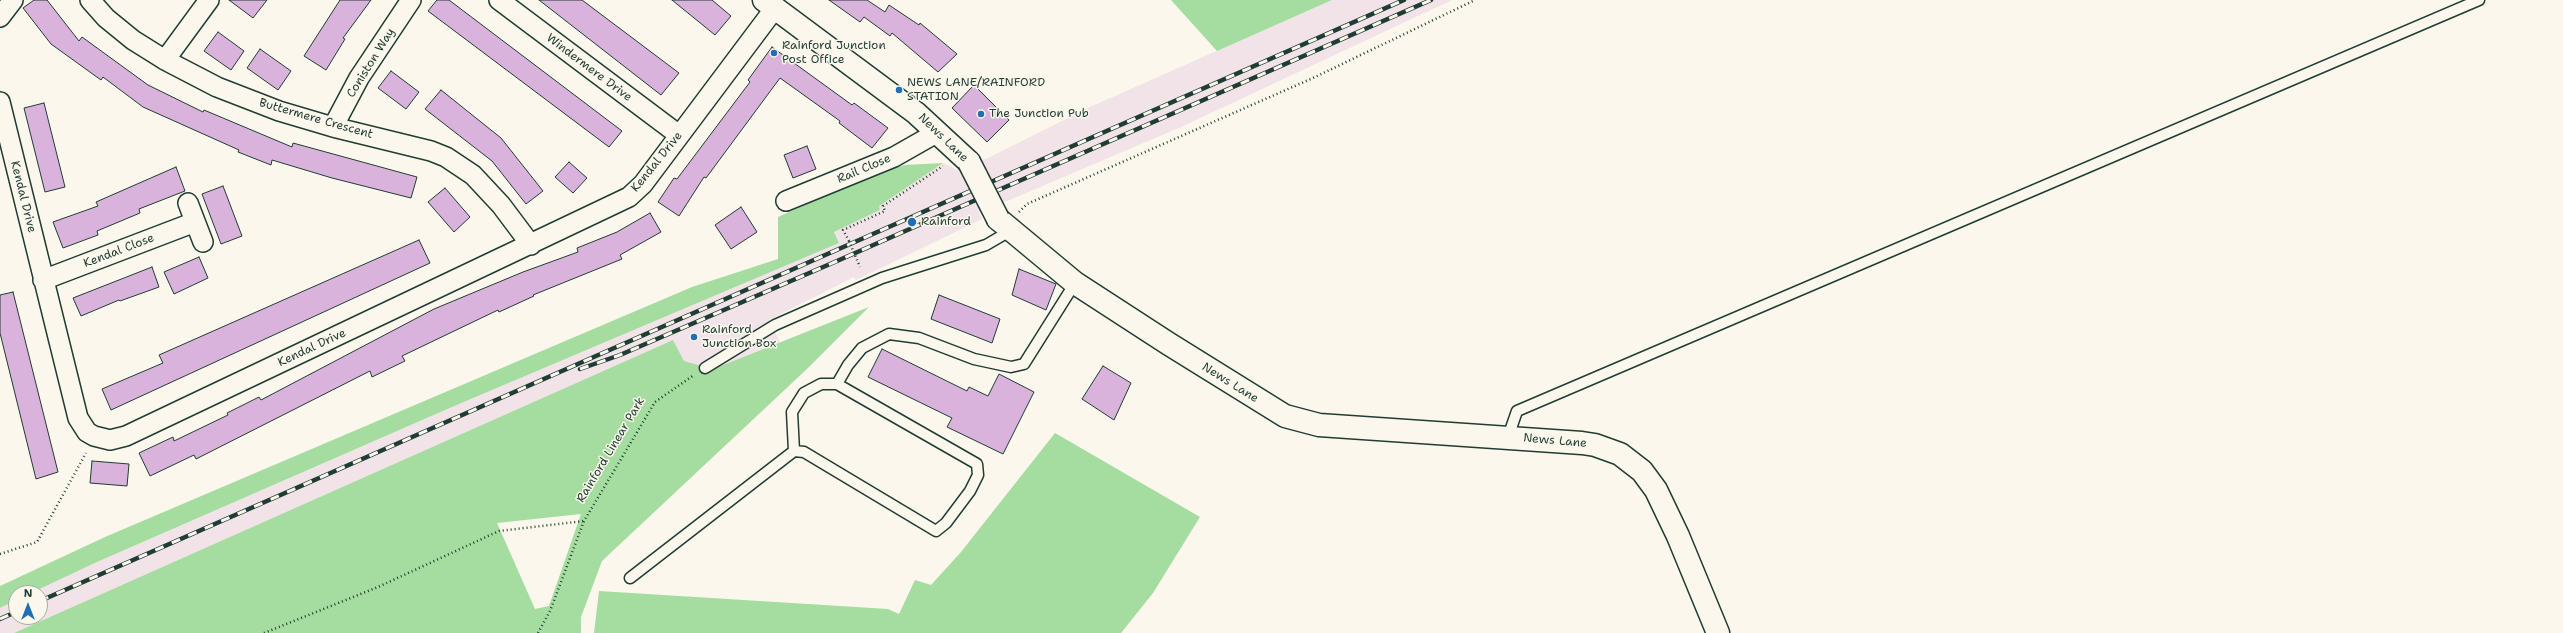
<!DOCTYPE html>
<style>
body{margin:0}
#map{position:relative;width:2563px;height:633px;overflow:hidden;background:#fbf7ec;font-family:"Shantell Sans",sans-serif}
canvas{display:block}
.north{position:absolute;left:8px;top:585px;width:40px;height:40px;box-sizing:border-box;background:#fbf7ec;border:1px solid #a3ada2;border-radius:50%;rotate:0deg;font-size:11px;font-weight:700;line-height:16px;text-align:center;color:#1f3d34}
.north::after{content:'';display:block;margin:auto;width:14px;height:18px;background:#1f6fb2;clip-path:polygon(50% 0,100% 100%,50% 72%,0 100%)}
</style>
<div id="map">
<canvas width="2563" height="633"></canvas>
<div class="north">N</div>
</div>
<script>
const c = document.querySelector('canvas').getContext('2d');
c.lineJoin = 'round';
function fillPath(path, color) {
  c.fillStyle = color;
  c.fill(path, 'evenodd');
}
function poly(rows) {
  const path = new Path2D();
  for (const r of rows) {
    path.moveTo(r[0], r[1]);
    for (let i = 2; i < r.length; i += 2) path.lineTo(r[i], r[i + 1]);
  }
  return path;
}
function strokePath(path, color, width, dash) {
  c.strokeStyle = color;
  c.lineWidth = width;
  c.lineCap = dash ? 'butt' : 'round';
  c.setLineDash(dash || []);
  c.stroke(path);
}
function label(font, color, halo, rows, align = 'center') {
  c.font = font + ' "Shantell Sans",sans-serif';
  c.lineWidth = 3;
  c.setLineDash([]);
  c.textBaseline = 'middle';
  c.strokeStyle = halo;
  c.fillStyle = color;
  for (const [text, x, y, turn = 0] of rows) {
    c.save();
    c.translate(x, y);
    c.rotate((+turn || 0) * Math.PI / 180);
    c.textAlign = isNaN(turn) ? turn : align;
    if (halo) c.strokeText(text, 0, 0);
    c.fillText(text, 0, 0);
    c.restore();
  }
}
const built = poly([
 [1332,0,1452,0,1181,127,979,213,982,219,856,280,854,277,769,320,780,342,713,369,684,361,673,340,14,633,0,633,0,608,16,600,16,617,40,617,40,593,31,593,97,562,452,407,839,243,834,232,880,210,878,206,943,163,958,170,990,157,1090,107]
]);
const green = poly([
 [1171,0,1332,0,1217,51],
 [943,163,879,206,880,210,834,232,839,243,452,407,97,562,31,593,16,593,16,600,0,608,0,586,105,537,692,287,778,259,778,217,877,172,905,165],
 [869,307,808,368,602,561,581,617,581,633,14,633,673,340,684,361,713,369],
 [581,514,549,606,535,609,497,523],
 [1055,433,1200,517,1153,593,1121,633,594,633,599,591,888,609,899,614,915,580,931,585,961,552]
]);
const building = poly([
 [34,0,47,0,79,41,82,37,148,85,203,112,204,110,292,147,293,143,417,177,411,198,332,178,272,160,271,165,238,152,239,150,143,107,103,77,101,80,51,44,23,8,34,0],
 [229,0,267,0,253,18,229,0],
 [340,0,371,0,343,38,345,39,326,70,304,56,340,0],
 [437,0,449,0,622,131,609,147,428,11,437,0],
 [539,0,582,0,679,73,661,95,539,0],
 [672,0,712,0,731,16,715,35,672,0],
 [829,0,867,0,885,12,889,5,919,25,920,23,957,54,938,72,892,33,890,36,864,17,860,22,829,0],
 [218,32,244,51,231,70,204,51,218,32],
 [772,47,852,105,854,103,888,128,872,148,839,123,840,121,780,78,706,178,704,177,679,216,658,202,674,178,677,179,750,82,748,80,772,47],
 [260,49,291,71,278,90,247,68,260,49],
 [391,71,419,92,406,109,378,88,391,71],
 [974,85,1009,120,987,142,952,108,974,85],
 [441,90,501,138,543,191,526,204,492,161,425,109,441,90],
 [44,103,65,187,45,192,24,108,44,103],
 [807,146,816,169,793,178,784,155,807,146],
 [569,162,587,178,573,193,555,177,569,162],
 [176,167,185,191,139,209,140,213,97,231,98,235,63,248,53,222,98,206,96,202,176,167],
 [223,186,242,236,221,244,202,194,223,186],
 [445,188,470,217,454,232,428,202,445,188],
 [741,207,757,232,731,249,715,225,741,207],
 [650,213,661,232,620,255,622,259,533,295,534,296,499,312,498,310,402,356,405,361,372,377,370,371,196,459,194,455,150,476,139,453,173,437,174,441,228,415,227,413,259,397,261,400,434,309,523,272,578,252,577,248,617,232,650,213],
 [419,240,430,263,111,410,102,389,163,363,159,355,419,240],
 [199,257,208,278,174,294,164,272,199,257],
 [152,267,159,287,120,301,119,300,81,316,73,298,152,267],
 [1019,269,1056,284,1046,310,1012,295,1019,269],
 [13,292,58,472,36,479,0,333,0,295,13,292],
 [939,295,1000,319,992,343,931,319,939,295],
 [882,349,967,391,969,387,988,396,999,374,1034,392,1003,454,947,427,952,418,868,377,882,349],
 [1103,366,1131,383,1114,420,1082,399,1103,366],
 [92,461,129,464,127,486,90,483,92,461]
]);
const path = poly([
 [1019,212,1027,204,1313,78,1475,0],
 [849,241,843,230,885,211,883,206,943,166],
 [0,554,37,542,86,453],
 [264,633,378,587,499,531,584,521],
 [538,633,550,611,584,521,655,402,694,375]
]);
const lane = poly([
 [705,368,775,325,882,278,986,245,1010,231],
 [1508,437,1517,411,2479,0],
 [794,451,804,452,936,531,946,523,970,491,978,475,977,464,837,384],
 [630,578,794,451,792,412,804,393,821,384,837,384,848,365,862,348,889,334,919,338,974,359,1011,367,1024,364,1075,283]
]);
const street = poly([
 [90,0,106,18,133,40,165,60,217,87,279,111,333,127,431,151,446,157,473,175,501,205,531,245],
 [499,0,679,135],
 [0,17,13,0],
 [165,60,209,0],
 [0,102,78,418,87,432,94,436,110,440,126,436,629,197,643,184,775,8],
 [333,127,359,78,411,0],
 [786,201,894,157,938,132],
 [188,203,203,242],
 [43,280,195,222]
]);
const secondary = poly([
 [764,0,916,113,969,162],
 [998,219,1075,283,1169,344,1285,416,1319,425,1582,443,1595,445,1620,454,1642,471,1656,490,1678,536,1718,633]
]);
const rail = poly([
 [580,369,620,355,837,261,1431,0],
 [40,601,1404,0],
 [0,619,16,612]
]);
const pathBridge = poly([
 [849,241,860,267]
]);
const secondaryBridge = poly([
 [969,162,998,219]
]);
const markers = [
 [774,53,4,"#1f6fb2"],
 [899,90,4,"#1f6fb2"],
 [981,114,4,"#1f6fb2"],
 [912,222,5,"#1f6fb2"],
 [694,337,4,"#1f6fb2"]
];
const poiNames = [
 ["Rainford Junction",782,46],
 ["Post Office",782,60],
 ["NEWS LANE/RAINFORD",907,83],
 ["STATION",907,97],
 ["The Junction Pub",989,114],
 ["Rainford",921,222],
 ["Rainford",702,330],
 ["Junction Box",702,344]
];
const streetNames = [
 ["Coniston Way",371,63,-58],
 ["Windermere Drive",589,68,37],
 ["Buttermere Crescent",316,119,16],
 ["News Lane",943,138,44],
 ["Kendal Drive",657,162,-51],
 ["Rail Close",864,169,-23],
 ["Kendal Drive",23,197,76],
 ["Kendal Close",119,251,-21],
 ["Kendal Drive",312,348,-25],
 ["News Lane",1230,383,32],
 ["News Lane",1555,441,5],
 ["Rainford Linear Park",611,450,-59]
];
fillPath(built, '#f1e3e7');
fillPath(green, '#a5dc9f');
fillPath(building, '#d9b3db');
strokePath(building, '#1f3d34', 1);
strokePath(lane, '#1f3d34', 13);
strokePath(street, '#1f3d34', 22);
strokePath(secondary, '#1f3d34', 25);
strokePath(path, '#1f3d34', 2.5, [1, 3]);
strokePath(lane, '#fbf7ec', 10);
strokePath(street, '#fbf7ec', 19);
strokePath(secondary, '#fbf7ec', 22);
strokePath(rail, '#1f3d34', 4.5);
strokePath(rail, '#fbf7ec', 3, [9]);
strokePath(secondaryBridge, '#1f3d34', 25, []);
strokePath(pathBridge, '#1f3d34', 2.5, [1, 3]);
strokePath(secondaryBridge, '#fbf7ec', 22);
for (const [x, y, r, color] of markers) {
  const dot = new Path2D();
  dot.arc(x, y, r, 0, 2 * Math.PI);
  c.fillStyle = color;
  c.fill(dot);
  strokePath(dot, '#fbf7ec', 1.5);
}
label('12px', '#1f3d34', '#fbf7ec', poiNames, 'left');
label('12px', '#1f3d34', '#fbf7ec', streetNames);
</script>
